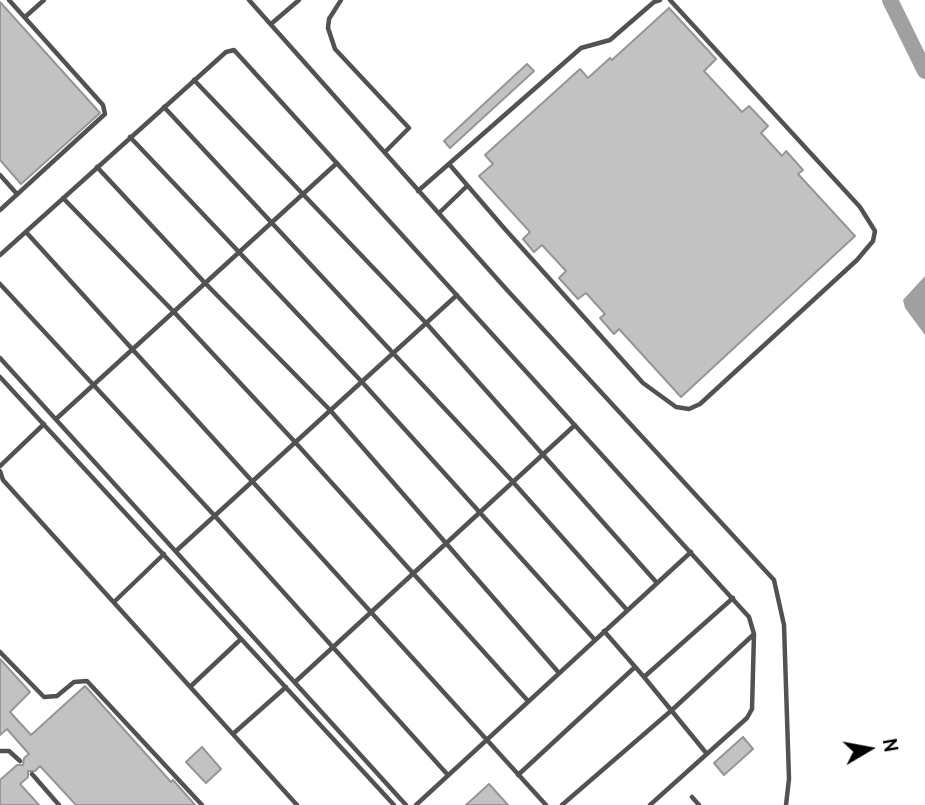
<!DOCTYPE html>
<style>
body{margin:0}
#map{position:relative;width:925px;height:805px;overflow:hidden;background:#fff;font-family:Cabin,sans-serif}
canvas{display:block}
.north{position:absolute;left:834px;top:714px;width:70px;height:70px;-webkit-text-stroke:5px #fff;paint-order:stroke;rotate:80deg;font-size:19px;font-weight:700;line-height:28px;text-align:center;color:#000}
.north::after{content:'';display:block;margin:auto;width:24px;height:32px;background:#000;clip-path:polygon(50% 0,100% 100%,50% 72%,0 100%)}
</style>
<div id="map">
<canvas width="925" height="805"></canvas>
<div class="north">N</div>
</div>
<script>
const c = document.querySelector('canvas').getContext('2d');
c.lineJoin = 'round';
function fillPath(path, color) {
  c.fillStyle = color;
  c.fill(path, 'evenodd');
}
function poly(rows) {
  const path = new Path2D();
  for (const r of rows) {
    path.moveTo(r[0], r[1]);
    for (let i = 2; i < r.length; i += 2) path.lineTo(r[i], r[i + 1]);
  }
  return path;
}
function strokePath(path, color, width, dash) {
  c.strokeStyle = color;
  c.lineWidth = width;
  c.lineCap = dash ? 'butt' : 'round';
  c.setLineDash(dash || []);
  c.stroke(path);
}
const water = poly([
 [925,276,925,335,905,308,903,300]
]);
const river = poly([
 [890,0,925,71]
]);
const building = poly([
 [0,2,100,113,21,184,0,160,0,2],
 [669,8,716,59,704,71,742,112,749,106,768,126,761,133,782,156,786,151,803,170,798,174,855,236,681,397,619,329,614,334,600,318,605,314,586,293,578,299,559,278,566,271,542,245,534,252,523,239,530,232,479,176,493,164,485,155,580,69,588,78,610,58,612,60,669,8],
 [527,64,534,71,450,148,444,141,527,64],
 [0,659,30,692,10,712,31,735,85,686,171,782,173,780,195,805,76,805,40,766,35,771,28,771,28,777,20,784,39,805,0,805,0,780,17,765,23,765,24,758,29,754,7,729,0,735,0,659],
 [743,737,753,749,724,775,714,763,743,737],
 [202,747,221,769,206,783,186,762,202,747],
 [489,784,508,805,466,805,489,784]
]);
const service = poly([
 [249,0,507,290,774,580,784,625,789,779,786,805],
 [341,0,329,19,328,28,335,49,409,128,385,152],
 [25,17,44,0],
 [271,24,299,0],
 [194,80,426,323,657,583],
 [164,107,513,482,627,610],
 [130,137,362,382,595,640],
 [449,164,504,228,643,383,676,407,689,409,700,404,857,260,873,241,875,231,860,207,670,0],
 [97,167,205,283,330,410,559,673],
 [0,175,17,194],
 [418,191,581,48,610,40,654,2,660,0],
 [63,198,174,312,295,442,528,701],
 [0,210,105,114,103,105,9,0],
 [439,213,467,186],
 [26,232,546,805],
 [0,255,226,52,234,50,749,617,754,634,752,709,747,718,650,805],
 [0,284,214,515,447,774],
 [0,358,406,805],
 [0,377,394,805],
 [56,419,337,163],
 [0,466,44,424],
 [0,471,3,480,297,805],
 [176,551,457,295],
 [114,602,164,554],
 [604,631,644,677,733,598],
 [0,652,44,697,57,696,74,682,87,681,202,805],
 [644,677,707,754],
 [295,682,575,425],
 [191,686,241,639],
 [234,733,286,687],
 [0,751,9,751,20,761],
 [32,774,59,805],
 [518,775,635,667],
 [692,797,699,805],
 [416,805,691,552],
 [562,805,672,710,753,635]
]);
fillPath(water, '#a0a0a0');
strokePath(river, '#a0a0a0', 16);
fillPath(building, '#c2c2c2');
strokePath(building, '#969696', 2);
strokePath(service, '#525252', 4.5);
</script>
